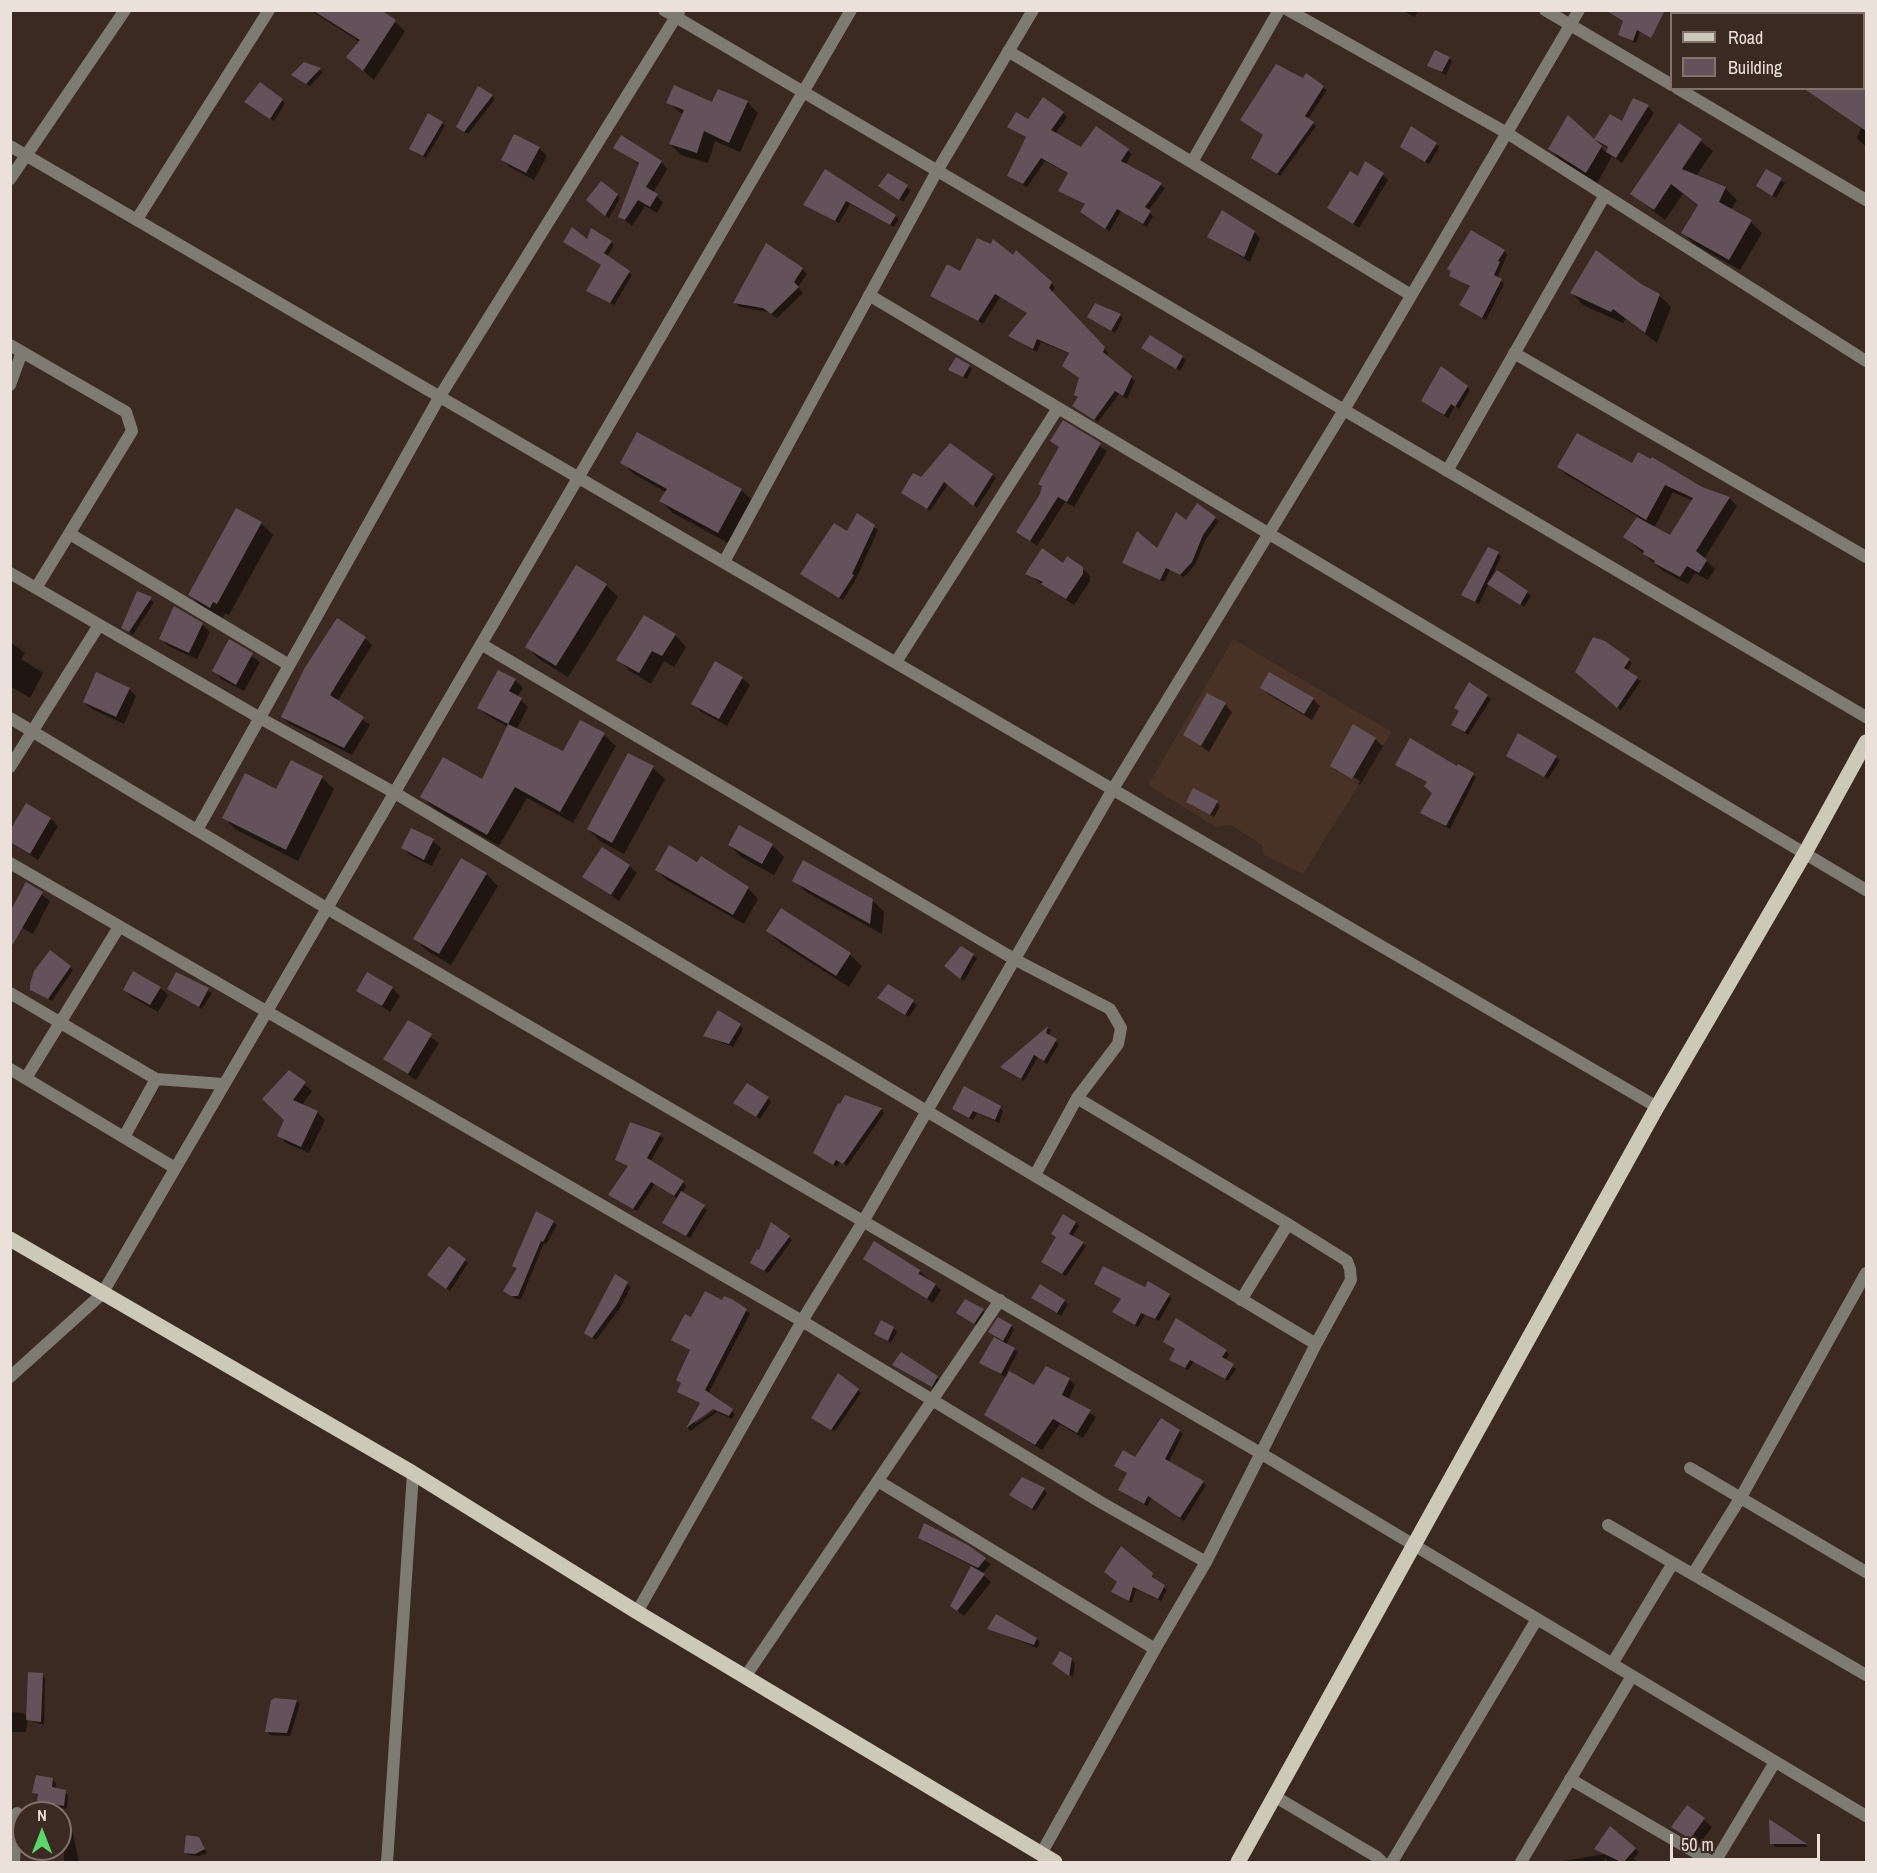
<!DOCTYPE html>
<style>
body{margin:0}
#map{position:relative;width:1877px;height:1873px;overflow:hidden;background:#3a2a21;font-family:"Archivo Narrow",sans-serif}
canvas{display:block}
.frame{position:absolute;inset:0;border:12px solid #ebe1da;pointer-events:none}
.legend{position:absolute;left:1670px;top:12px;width:195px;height:78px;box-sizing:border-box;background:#3a2a21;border:2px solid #81736b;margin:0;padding:8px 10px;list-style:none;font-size:18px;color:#ebe1da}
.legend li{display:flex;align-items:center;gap:12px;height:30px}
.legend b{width:30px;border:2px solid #81736b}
.north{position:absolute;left:12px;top:1801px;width:60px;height:60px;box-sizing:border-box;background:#3a2a21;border:2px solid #81736b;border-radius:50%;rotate:0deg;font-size:16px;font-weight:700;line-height:24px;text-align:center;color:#ebe1da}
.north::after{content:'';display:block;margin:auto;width:21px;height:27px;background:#5cd56d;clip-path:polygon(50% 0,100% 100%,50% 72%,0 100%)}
.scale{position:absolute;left:1670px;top:1834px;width:150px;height:27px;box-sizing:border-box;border:3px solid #ebe1da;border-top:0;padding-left:8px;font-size:18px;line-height:21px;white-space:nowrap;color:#ebe1da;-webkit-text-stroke:4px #3a2a21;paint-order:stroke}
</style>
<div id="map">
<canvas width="1877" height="1873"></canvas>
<div class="frame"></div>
<ul class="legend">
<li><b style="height:8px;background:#cdc9b8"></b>Road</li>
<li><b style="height:16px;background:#64525a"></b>Building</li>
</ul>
<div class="north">N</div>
<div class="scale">50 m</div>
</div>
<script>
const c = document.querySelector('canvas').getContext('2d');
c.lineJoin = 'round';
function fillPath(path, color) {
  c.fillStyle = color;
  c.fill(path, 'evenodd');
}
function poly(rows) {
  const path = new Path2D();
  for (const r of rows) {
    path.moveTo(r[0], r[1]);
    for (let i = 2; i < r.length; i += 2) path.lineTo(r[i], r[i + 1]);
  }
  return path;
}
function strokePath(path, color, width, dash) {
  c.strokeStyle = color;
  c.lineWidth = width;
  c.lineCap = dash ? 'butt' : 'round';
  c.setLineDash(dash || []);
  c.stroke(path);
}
const built = poly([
 [1233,639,1392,732,1303,874,1264,855,1262,845,1231,825,1216,827,1148,785]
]);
const shadow = poly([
 [310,10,381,10,405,31,374,80,348,57,360,42],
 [1401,10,1418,10,1415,17],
 [1605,10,1653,10,1644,34,1640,32,1636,43,1619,35,1624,22],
 [1449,58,1452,61,1446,75,1429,66],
 [304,63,323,72,310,86,293,75],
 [1306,76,1327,90,1307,120,1316,126,1280,176,1253,158],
 [1860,88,1866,91,1866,146,1857,139,1861,128,1842,113],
 [492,96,495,99,468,134,462,130],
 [282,100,285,103,274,121,249,105],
 [668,102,747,102,758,113,740,152,715,141,708,163,681,155,670,144,683,115],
 [1648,107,1654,113,1622,163,1612,156,1597,183,1560,160,1550,149,1594,141,1610,116,1622,123],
 [1597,141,1609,149,1607,153,1596,142],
 [1063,113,1067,117,1055,134,1081,149,1097,128,1132,154,1125,165,1165,188,1148,211,1153,216,1147,227,1121,211,1110,231,1085,216,1082,212,1086,205,1060,191,1069,174,1045,161,1027,187,1008,176,1027,138,1009,127],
 [442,123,445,126,426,158,415,152],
 [1679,125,1713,151,1696,176,1725,188,1737,200,1731,210,1751,222,1762,233,1740,270,1694,244,1683,233,1699,206,1683,194,1665,220,1632,194],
 [1436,144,1439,147,1429,164,1405,150],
 [615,147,661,162,667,169,653,193,663,202,657,213,645,206,632,226,620,216,640,165],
 [539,148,547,156,534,180,510,167,503,160],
 [826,171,895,216,899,219,894,227,850,204,839,223,808,208,805,205],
 [1767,171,1785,183,1776,198,1757,186],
 [889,175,911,190,903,202,884,189],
 [1383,175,1388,180,1359,228,1329,208,1358,178],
 [617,195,620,198,609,218,588,200],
 [1254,232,1260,238,1250,262,1209,237],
 [565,242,611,242,614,245,607,257,632,275,614,305,588,291,603,265],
 [1504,251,1507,255,1497,278,1504,284,1486,320,1464,308,1471,287,1451,276],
 [1017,252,1055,287,1052,293,1108,353,1106,357,1135,381,1127,399,1119,394,1098,422,1074,406,1079,398,1075,394,1081,379,1063,366,1070,354,1041,342,1037,352,1010,336,1028,313,1000,297,983,324,931,295,961,273,1014,257],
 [802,269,807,274,798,287,803,293,777,318,769,312,740,307,735,303],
 [1640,285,1659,295,1671,307,1657,343,1626,319,1623,323,1583,305,1572,293],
 [1120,315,1123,318,1115,333,1089,317],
 [1143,348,1182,357,1186,360,1180,371],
 [969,366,972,369,967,379,950,369],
 [1467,387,1470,390,1459,409,1455,406,1448,418,1426,404],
 [1063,422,1107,451,1074,507,1065,502,1037,546,1018,532,1042,494,1060,448,1052,441],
 [950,445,996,478,977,508,948,484,930,511,906,496],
 [622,463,741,490,753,501,730,544,673,513,661,501,666,492,634,474],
 [1632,465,1729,498,1737,506,1704,559,1715,569,1708,580,1695,573,1688,584,1663,571,1625,537,1639,517,1567,475,1559,467],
 [1673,492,1693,501,1671,537,1654,528],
 [1198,506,1219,521,1206,539,1195,565,1184,577,1170,570,1164,582,1124,563,1158,550,1187,522],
 [858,516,878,530,856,579,843,600,806,577,847,533],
 [261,523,273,535,229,615,225,613,222,619,202,607,190,595],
 [1498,553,1501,557,1491,578,1497,572,1527,592,1531,596,1524,607,1489,583,1479,604,1463,595],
 [1063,565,1082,568,1090,576,1090,581,1074,605,1027,574],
 [606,585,618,597,568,677,539,659,527,647],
 [137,593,154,602,133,635,123,628],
 [202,624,210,632,197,659,168,646,160,638],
 [675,635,686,647,674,667,664,661,651,684,630,671,618,659],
 [365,638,372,645,337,702,370,725,352,755,290,724,282,717],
 [230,641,260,662,244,691,221,679,214,671],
 [10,642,25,653,21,659,43,673,30,698,10,686],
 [1629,660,1632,663,1627,671,1641,681,1621,710,1580,676],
 [742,678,750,685,727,726,700,711,693,703],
 [515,680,523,688,517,697,528,707,516,730,563,753,604,735,616,746,573,823,527,798,499,846,434,808,422,797,482,781,508,727,487,715,479,708],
 [1261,687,1313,699,1320,706,1312,720,1269,695],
 [129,689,136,696,124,724,92,709,84,702],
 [1487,696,1491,699,1468,735,1453,725],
 [1225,704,1232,712,1209,752,1185,735],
 [1375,739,1383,746,1360,785,1339,773,1358,784,1360,781,1338,769,1338,772,1331,765],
 [629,755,653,768,665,779,624,854,600,841,588,829],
 [1508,756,1556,757,1560,760,1548,779],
 [291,762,322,778,334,789,298,861,235,829,224,817,277,791],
 [1401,768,1457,768,1476,777,1450,829,1422,813,1433,793,1428,783],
 [1217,802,1220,806,1214,817,1191,805],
 [51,819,58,826,38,860,10,842,10,833],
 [433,841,441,848,432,866,410,855,403,848],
 [730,845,772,845,784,857,774,875,741,857],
 [698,864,748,888,758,899,744,924,667,880,656,869],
 [629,866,637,873,619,901,584,876],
 [486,874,498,886,451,965,427,951,415,939],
 [794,880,872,900,884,912,882,934,806,892],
 [27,884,50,901,33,934,17,925],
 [782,910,850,955,862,966,849,987,780,943,768,931],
 [973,955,977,958,964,981,949,969],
 [70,967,73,970,52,1001,32,990],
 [177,974,212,993,202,1009,169,989],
 [888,986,917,1005,909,1017,882,1001],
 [160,988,168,995,158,1012,132,997,124,990],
 [392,988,400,996,390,1012,358,990],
 [408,1022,439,1043,416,1080,385,1059],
 [740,1025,743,1029,733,1047,705,1036],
 [1048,1028,1051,1030,1049,1036,1059,1044,1047,1064,1038,1057,1024,1081,1002,1067],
 [290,1072,312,1091,302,1105,318,1113,325,1120,309,1153,286,1143,279,1135,286,1120],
 [768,1098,771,1102,760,1119,738,1106],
 [840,1107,881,1109,884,1113,847,1166,840,1162,837,1167,814,1153],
 [1000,1108,1003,1111,999,1123,977,1113,973,1120,957,1112],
 [631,1123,664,1138,650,1162,683,1182,686,1186,682,1193,707,1210,690,1238,664,1223,678,1199,655,1184,637,1211,613,1198,629,1167,617,1159],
 [553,1222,557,1225,546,1244,544,1243,521,1299,516,1299,505,1291,518,1269,514,1265],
 [1076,1223,1079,1226,1072,1237,1086,1246,1066,1276,1046,1265],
 [789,1237,792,1240,768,1273,752,1263],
 [865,1259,919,1271,941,1290,933,1303],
 [465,1260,468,1263,450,1291,433,1278],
 [616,1276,631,1287,620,1308,596,1340,590,1336],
 [1095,1284,1145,1289,1172,1298,1159,1321,1145,1315,1138,1327,1114,1312,1122,1300],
 [732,1300,750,1314,708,1394,735,1414,732,1419,717,1412,690,1431,688,1428,701,1404,679,1392,682,1384,677,1380,691,1351,673,1340,722,1302],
 [718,1404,720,1406,695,1424,695,1420],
 [1036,1301,1064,1301,1068,1304,1061,1316],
 [983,1311,986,1314,978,1326,958,1313],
 [882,1322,897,1331,891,1343,876,1334],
 [1011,1326,1014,1329,1006,1345,1018,1352,1007,1372,1035,1387,1046,1368,1070,1380,1075,1385,1068,1400,1096,1417,1083,1438,1060,1424,1042,1450,985,1415,1007,1378,981,1363,996,1337,990,1332],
 [1164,1342,1226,1351,1229,1354,1225,1361,1236,1369,1228,1381,1194,1362,1188,1370,1171,1360,1176,1350],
 [901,1354,941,1381,935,1389,898,1368],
 [858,1390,861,1393,835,1431,814,1418],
 [1179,1431,1183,1434,1168,1463,1206,1485,1184,1521,1152,1498,1147,1506,1123,1493,1120,1489,1128,1474,1116,1466,1136,1459],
 [1044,1489,1047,1493,1035,1511,1011,1495],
 [925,1525,991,1564,982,1574,991,1582,964,1616,952,1606,972,1566,926,1543,920,1537],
 [1152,1574,1155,1581,1167,1590,1161,1601,1136,1589,1132,1603,1113,1592],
 [989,1628,1036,1639,1040,1642,1037,1648],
 [1071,1659,1075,1663,1073,1677,1058,1667],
 [42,1674,45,1678,44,1725,28,1720,26,1732,10,1732,10,1712,23,1713,28,1717],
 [297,1701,300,1704,290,1736,270,1735,267,1731],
 [52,1779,56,1783,55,1789,68,1795,67,1809,42,1804,39,1796,34,1793],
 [1688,1807,1712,1827,1698,1846,1673,1827],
 [1771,1822,1806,1845,1807,1847,1775,1847,1772,1843],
 [70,1830,73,1833,79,1862,64,1862,64,1831],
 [199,1838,207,1853,199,1856,189,1855,186,1852],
 [1635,1849,1639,1852,1633,1859,1639,1862,1607,1862,1606,1858,1603,1862,1557,1862]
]);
const building = poly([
 [312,10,381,10,396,20,363,71,346,57,360,40],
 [1605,10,1665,10,1651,38,1637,30,1633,41,1618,35,1623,21],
 [1435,50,1450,57,1442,72,1427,66],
 [304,62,321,68,306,84,291,75],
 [1276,64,1303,78,1306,73,1324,86,1305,116,1314,122,1277,174,1251,158,1263,135,1240,120],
 [260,82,283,99,270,119,244,102],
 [674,85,712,102,718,89,748,101,729,143,704,131,697,153,669,144,684,110,666,103],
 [478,86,493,95,464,132,456,127],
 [1803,88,1866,88,1866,131],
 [1043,97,1064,112,1051,130,1081,147,1096,126,1129,149,1121,161,1162,183,1145,207,1151,211,1143,224,1117,209,1105,229,1080,212,1085,204,1058,191,1068,173,1041,158,1023,184,1007,176,1026,137,1007,127,1016,112,1028,119],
 [1633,98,1649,105,1616,158,1606,152,1608,147,1594,139,1610,114,1622,121],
 [428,113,443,122,423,156,409,149],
 [1568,115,1602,146,1586,173,1548,149],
 [1679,123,1702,139,1682,169,1726,187,1719,202,1752,220,1729,260,1681,233,1698,205,1671,184,1654,210,1630,194],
 [1411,126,1437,143,1425,162,1400,147],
 [514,134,540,147,526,173,501,160],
 [621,135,662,161,646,187,658,194,650,207,638,200,625,220,618,217,639,163,613,148],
 [1365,161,1384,173,1353,224,1327,208,1350,171,1358,176],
 [825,169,896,215,890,225,846,201,835,221,803,205],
 [1766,169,1782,178,1772,196,1756,186],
 [888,173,908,185,899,200,878,186],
 [601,181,618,194,605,216,586,200],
 [1222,210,1255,231,1244,257,1207,237],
 [572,227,587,239,591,228,612,241,604,253,630,271,610,303,586,291,601,265,563,242],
 [1471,230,1505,250,1498,261,1500,262,1494,275,1502,279,1482,318,1459,305,1470,286,1449,276,1451,271,1447,269],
 [977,238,991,244,993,239,1013,255,1016,250,1052,282,1049,288,1105,347,1103,352,1132,376,1123,396,1115,391,1094,420,1072,406,1078,397,1074,395,1079,378,1062,366,1069,353,1037,339,1033,349,1008,336,1027,313,995,294,978,321,930,296,947,264,960,271],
 [766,243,803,268,794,282,799,287,771,314,763,308,733,303],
 [1596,250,1641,284,1660,294,1645,333,1613,309,1611,312,1570,293],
 [1095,303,1121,314,1111,331,1087,317],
 [1150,335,1183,356,1176,369,1141,348],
 [956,357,970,365,963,377,948,370],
 [1441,366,1468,386,1455,407,1451,404,1444,415,1421,401],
 [1063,420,1101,443,1067,502,1058,497,1030,541,1016,532,1040,494,1042,486,1038,484,1059,447,1050,441],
 [637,432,742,489,718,533,659,501,667,489,620,463],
 [1577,433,1632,463,1638,452,1651,459,1652,457,1702,487,1730,497,1696,551,1707,560,1699,573,1687,566,1680,577,1654,563,1655,561,1643,554,1644,551,1623,537,1637,517,1670,535,1693,498,1665,485,1646,520,1557,467],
 [950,443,993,474,973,506,944,482,927,509,901,493,913,473,921,477],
 [1197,503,1216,517,1203,535,1192,562,1180,575,1166,568,1160,580,1122,563,1137,531,1157,548,1176,512,1186,520],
 [236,508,262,522,217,604,213,602,210,608,188,595],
 [857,513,875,525,852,574,854,575,839,598,800,574,834,523,847,531],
 [1488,547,1499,552,1475,602,1461,595],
 [1042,548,1063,563,1067,556,1083,567,1083,574,1066,599,1041,584,1043,582,1025,574],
 [576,565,607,584,556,666,525,647],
 [1497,570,1528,591,1520,605,1487,584],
 [137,591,152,597,129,632,121,628],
 [174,606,203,623,189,653,159,639],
 [644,615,676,634,662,656,652,651,639,673,616,660],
 [337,618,366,637,330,695,364,717,344,748,281,717,304,669],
 [1593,637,1605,641,1630,659,1624,668,1638,677,1617,708,1575,672],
 [229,639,253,653,236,685,212,671],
 [715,661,743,677,719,719,691,704],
 [498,670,516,679,509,691,522,698,508,724,477,708],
 [96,672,130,688,116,717,83,702],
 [1269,672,1314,698,1304,714,1260,688],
 [1469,682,1488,695,1465,732,1451,725,1459,711,1454,708],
 [1207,693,1226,703,1201,746,1183,735],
 [580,720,605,733,560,812,515,787,487,835,420,797,443,757,482,779,508,724,563,751],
 [1353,724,1376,738,1352,779,1330,766],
 [1518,733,1557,756,1544,777,1506,756],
 [1410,738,1457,766,1458,764,1474,773,1446,826,1420,813,1432,793,1424,786,1427,782,1395,765],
 [628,753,654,766,612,843,587,829],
 [291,760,323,776,286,850,222,818,245,773,276,789],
 [1193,788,1218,801,1210,815,1186,802],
 [26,803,51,818,30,854,10,842,10,830],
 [739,825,773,844,762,864,728,845],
 [411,828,434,839,424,860,401,848],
 [669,845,697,862,701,856,749,887,733,915,655,870],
 [602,847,630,865,611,895,582,877],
 [461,858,487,873,439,954,413,939],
 [803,860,873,899,870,924,792,881],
 [26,882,43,892,10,949,10,912],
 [781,908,851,953,836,976,766,931],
 [961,946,974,954,960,979,944,966],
 [50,950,71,966,48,999,30,990,30,984,34,971],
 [133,971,161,987,150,1005,123,990],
 [176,972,209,988,199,1007,167,989],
 [367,972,393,987,382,1006,356,991],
 [888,984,914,1000,905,1015,877,998],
 [718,1010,741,1024,729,1044,703,1036],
 [408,1020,432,1034,408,1074,383,1059],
 [1048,1026,1046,1033,1057,1039,1044,1061,1034,1055,1021,1079,1000,1067],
 [289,1070,306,1082,293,1100,318,1111,301,1147,277,1136,284,1120,262,1099],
 [747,1083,769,1097,756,1117,733,1103],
 [964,1086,1001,1106,995,1120,973,1111,969,1118,952,1109],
 [845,1095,882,1108,843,1164,836,1160,833,1165,813,1153,838,1103,840,1104],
 [630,1122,661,1133,647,1158,684,1181,674,1196,651,1182,633,1209,608,1195,628,1166,615,1160],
 [681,1191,705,1205,686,1236,662,1223],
 [536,1211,554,1221,543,1242,541,1241,518,1296,511,1296,503,1291,517,1268,512,1266],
 [1063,1214,1076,1222,1069,1234,1084,1242,1062,1274,1041,1262,1056,1237,1051,1234],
 [771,1222,790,1236,764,1271,750,1263,757,1249,759,1250],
 [874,1241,920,1270,918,1276,919,1274,936,1284,927,1299,863,1259],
 [449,1246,466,1259,446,1289,427,1275],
 [1103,1266,1145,1287,1148,1281,1170,1294,1155,1319,1141,1313,1135,1325,1112,1312,1121,1299,1094,1284],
 [615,1274,628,1282,617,1304,592,1338,584,1333],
 [1040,1284,1065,1300,1057,1313,1031,1298],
 [705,1291,722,1300,724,1296,732,1299,747,1309,705,1390,733,1409,729,1416,713,1409,686,1428,700,1403,677,1392,681,1383,676,1380,690,1350,671,1340,685,1314,691,1317],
 [965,1299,984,1309,974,1324,956,1313],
 [998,1317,1012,1325,1003,1341,988,1332],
 [1176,1318,1227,1350,1222,1357,1234,1364,1225,1379,1190,1360,1185,1368,1169,1360,1175,1349,1163,1342],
 [881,1320,894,1327,888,1341,874,1334],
 [994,1337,1015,1348,1001,1374,979,1363],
 [901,1352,938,1376,932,1387,892,1365],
 [1046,1366,1070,1378,1062,1395,1091,1410,1077,1433,1053,1419,1035,1445,984,1415,1009,1371,1034,1385],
 [838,1373,859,1389,831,1430,811,1418],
 [1161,1418,1180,1430,1165,1459,1204,1481,1180,1518,1148,1496,1144,1504,1118,1490,1127,1473,1114,1466,1123,1450,1135,1457],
 [1022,1477,1045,1488,1032,1509,1009,1495],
 [924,1523,968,1545,986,1558,978,1568,918,1538],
 [1121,1546,1153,1573,1152,1577,1165,1585,1158,1599,1133,1587,1129,1601,1111,1592,1117,1582,1104,1572],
 [971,1566,985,1574,957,1611,950,1606],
 [996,1614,1037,1638,1034,1645,987,1629],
 [1060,1651,1072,1658,1069,1676,1052,1664],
 [28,1672,43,1673,41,1722,26,1720],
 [275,1698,297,1700,287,1733,265,1732,271,1700],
 [36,1775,53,1778,52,1787,66,1790,64,1806,37,1801,38,1794,32,1793],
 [1687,1805,1705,1818,1690,1839,1671,1827],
 [1769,1819,1807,1844,1770,1844],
 [1610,1826,1636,1848,1623,1863,1594,1849],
 [186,1835,199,1837,205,1849,195,1854,184,1853]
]);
const minor = poly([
 [664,10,1866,717],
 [1288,10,1507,133,1866,361],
 [1545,10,1672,85],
 [1008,51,1411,295],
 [1677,88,1866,200],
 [10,146,1657,1107],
 [1192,162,1279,10],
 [10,179,125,10],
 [137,219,269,10],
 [869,295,1866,890],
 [10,345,126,412,132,431,36,588],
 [1514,353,1866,557],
 [10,385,22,352],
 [1447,471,1605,195],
 [70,534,289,665],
 [724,562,937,171,1033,10],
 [10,573,260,718,395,793,1316,1344],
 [481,644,1014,959,1110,1009,1121,1028,1118,1044,1077,1098,1035,1175],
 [896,662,1058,408],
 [10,718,328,909,1262,1454,1866,1816],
 [10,767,99,625],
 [197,830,440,396,679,12],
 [10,863,802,1321,1102,1503,1206,1562],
 [10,993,156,1079,223,1084],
 [10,1069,175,1168],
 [26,1078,119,927],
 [124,1137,156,1079],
 [1241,1300,1288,1224],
 [10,1377,102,1294,851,10],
 [1690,1468,1866,1572],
 [878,1481,1155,1649,1206,1562,1316,1344,1351,1280,1350,1269,1347,1261,1288,1224,1077,1098],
 [1608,1525,1866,1675],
 [1693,1574,1741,1497,1866,1273],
 [637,1612,802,1321,864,1220,1113,789,1344,410,1579,10],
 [1612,1664,1673,1563],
 [745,1677,1000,1300],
 [1570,1779,1712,1862],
 [1274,1796,1377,1857,1382,1862],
 [1041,1854,1155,1649],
 [14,1862,17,1813],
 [387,1862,413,1473],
 [1392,1862,1537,1619],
 [1521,1862,1632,1676],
 [1715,1862,1775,1762]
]);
const primary = poly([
 [10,1239,413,1473,637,1612,1055,1862],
 [1238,1862,1657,1107,1805,853,1866,742]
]);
fillPath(built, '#473225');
fillPath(shadow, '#0007');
fillPath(building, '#64525a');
strokePath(minor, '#7e7b73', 12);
strokePath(primary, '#cdc9b8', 15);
</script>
